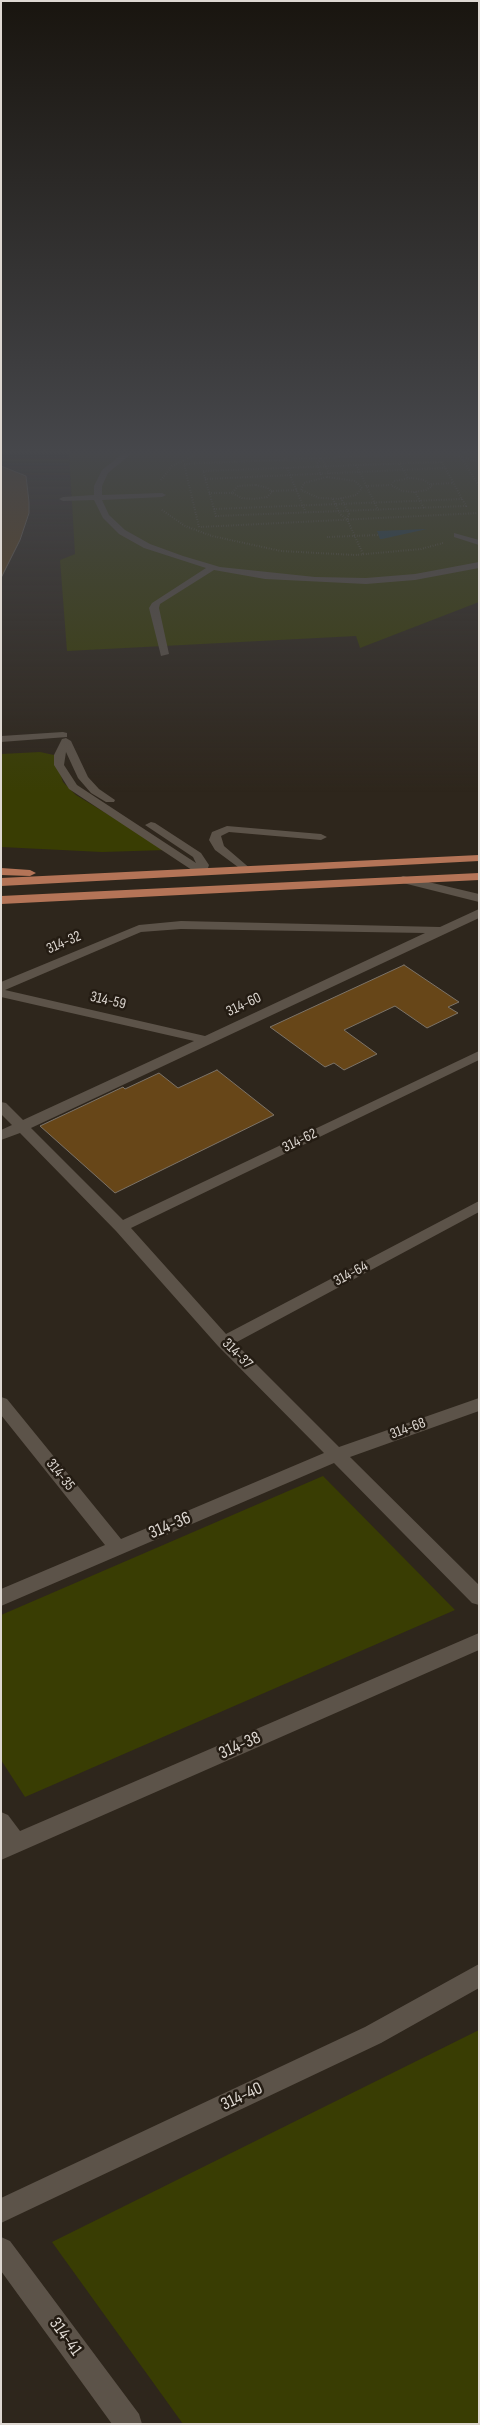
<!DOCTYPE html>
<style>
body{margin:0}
#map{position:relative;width:480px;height:2425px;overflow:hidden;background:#2e261c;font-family:"Sofia Sans Condensed",sans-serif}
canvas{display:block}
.frame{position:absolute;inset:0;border:2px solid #ded8d2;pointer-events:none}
</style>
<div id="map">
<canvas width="480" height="2425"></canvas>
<div class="frame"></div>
</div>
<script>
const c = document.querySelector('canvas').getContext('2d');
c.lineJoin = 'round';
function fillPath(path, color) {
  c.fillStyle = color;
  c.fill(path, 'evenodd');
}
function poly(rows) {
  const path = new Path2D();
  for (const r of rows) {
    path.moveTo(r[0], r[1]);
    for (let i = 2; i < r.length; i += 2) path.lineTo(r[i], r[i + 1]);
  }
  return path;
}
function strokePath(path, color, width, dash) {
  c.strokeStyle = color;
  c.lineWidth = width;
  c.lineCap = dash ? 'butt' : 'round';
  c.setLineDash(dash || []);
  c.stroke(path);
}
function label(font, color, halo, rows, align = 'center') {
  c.font = font + ' "Sofia Sans Condensed",sans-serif';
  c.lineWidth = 5;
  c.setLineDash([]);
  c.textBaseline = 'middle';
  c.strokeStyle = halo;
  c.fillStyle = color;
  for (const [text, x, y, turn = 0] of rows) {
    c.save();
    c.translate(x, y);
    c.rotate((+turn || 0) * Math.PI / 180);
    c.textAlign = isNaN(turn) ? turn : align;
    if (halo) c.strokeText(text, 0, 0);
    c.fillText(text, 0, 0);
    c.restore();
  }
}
const green = poly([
 [69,453,479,453,479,602,360,648,356,636,67,651,60,560,75,554],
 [40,752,54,755,63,782,76,795,167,850,102,852,1,847,1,754],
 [323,1476,455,1610,25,1797,1,1760,1,1615],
 [479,2030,479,2424,183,2424,52,2242]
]);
const water = poly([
 [427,529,382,539,380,539,377,531]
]);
const building = poly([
 [1,466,26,476,29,502,29,513,20,540,1,578,1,466],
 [404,965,459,1002,448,1007,458,1013,427,1028,395,1006,344,1030,377,1054,344,1070,334,1063,325,1067,270,1027,404,965],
 [217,1070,274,1115,115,1193,40,1126,123,1087,125,1089,159,1073,178,1088,217,1070]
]);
const path = poly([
 [319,453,330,475],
 [437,453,184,464,199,527,479,513],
 [447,453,460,456,479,486],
 [464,453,479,459],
 [461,457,479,462],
 [321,459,317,464,321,475],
 [442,462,466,506,216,516,203,471,442,462],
 [400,464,408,478],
 [356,465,378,510],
 [287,468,306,513],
 [327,477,355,481,362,488,356,495,339,499,319,498,301,490,304,483,327,477],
 [411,478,424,480,432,486,426,490,415,492,402,491,391,485,394,481,411,478],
 [205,479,445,468],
 [161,480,172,466,199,453],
 [431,484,453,483],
 [256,485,268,488,272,492,267,497,254,499,242,498,232,493,238,486,256,485],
 [366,486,391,485],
 [271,491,298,490],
 [415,492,424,508],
 [209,493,232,493],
 [341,498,349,514,347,519],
 [333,499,340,514,347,519,363,554],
 [214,509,462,499],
 [162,510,185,526,212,536,281,551,355,555,421,549,443,543],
 [327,537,378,535]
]);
const minor = poly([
 [124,453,132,453,108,473,102,486,102,495,162,493,166,495,162,497,102,500,109,515,125,530,150,544,183,556,220,567,315,577,366,578,415,574,479,562,479,568,415,580,366,584,265,579,214,570,160,604,159,608,169,654,161,656,149,608,152,603,206,568,144,548,119,534,103,518,94,500,63,501,59,499,63,497,94,495,94,486,102,470,124,453],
 [454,533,479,540,479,545,454,537,454,533],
 [63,732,67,733,67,737,1,742,1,736,63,732],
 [66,738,71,741,88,777,99,789,115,800,114,802,106,802,91,793,78,778,66,752,64,765,77,785,196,863,193,857,145,825,151,822,155,823,201,853,209,865,206,874,198,874,69,789,54,765,54,755,62,739,66,738],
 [227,826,321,834,327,837,321,840,229,832,221,836,224,846,252,870,246,873,215,850,209,840,212,832,227,826],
 [403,876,479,894,479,902,399,882,399,878,403,876],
 [479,909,479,918,31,1128,123,1220,479,1051,479,1060,131,1228,226,1334,479,1201,479,1212,235,1343,339,1447,479,1398,479,1411,350,1457,479,1585,479,1605,472,1603,334,1463,1,1606,1,1589,105,1545,1,1415,1,1397,7,1399,121,1539,324,1453,218,1346,116,1231,20,1133,1,1140,1,1130,12,1125,1,1114,1,1102,6,1103,23,1120,194,1041,1,997,1,982,139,925,181,921,440,927,479,909],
 [181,929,425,933,205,1036,5,990,141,932,181,929],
 [479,1633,479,1650,1,1860,1,1812,8,1815,20,1831,479,1633],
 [479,1964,479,1988,381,2043,1,2223,1,2198,365,2027,479,1964],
 [1,2237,10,2241,139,2414,142,2424,112,2424,1,2271,1,2237]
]);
const major = poly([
 [479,855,479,861,1,886,1,878,479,855],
 [1,868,30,870,36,873,30,876,1,875,1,868],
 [479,873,479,880,1,904,1,896,479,873]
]);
const streetNames = [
 ["314-32",64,943,-23],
 ["314-59",108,1001,13],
 ["314-60",244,1005,-25],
 ["314-62",300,1141,-26],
 ["314-64",351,1274,-28],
 ["314-37",237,1354,45],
 ["314-68",408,1429,-20],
 ["314-35",60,1475,51]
];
const nearStreetnames = [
 ["314-36",170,1526,-23],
 ["314-38",240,1746,-24],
 ["314-40",242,2097,-25],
 ["314-41",65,2337,54]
];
fillPath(green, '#393d03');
fillPath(water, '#1a4250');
fillPath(building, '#674618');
strokePath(building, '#7c7368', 1);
strokePath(path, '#736c64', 2, [0.5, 2]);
fillPath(minor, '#5c5349');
fillPath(major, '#b47457');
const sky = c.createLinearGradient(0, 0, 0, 793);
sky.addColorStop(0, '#19150f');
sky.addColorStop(0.57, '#46474b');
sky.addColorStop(1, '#46474b00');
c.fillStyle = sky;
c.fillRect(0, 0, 480, 793);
label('15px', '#ded8d2', '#241c13', streetNames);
label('18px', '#ded8d2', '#241c13', nearStreetnames);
</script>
